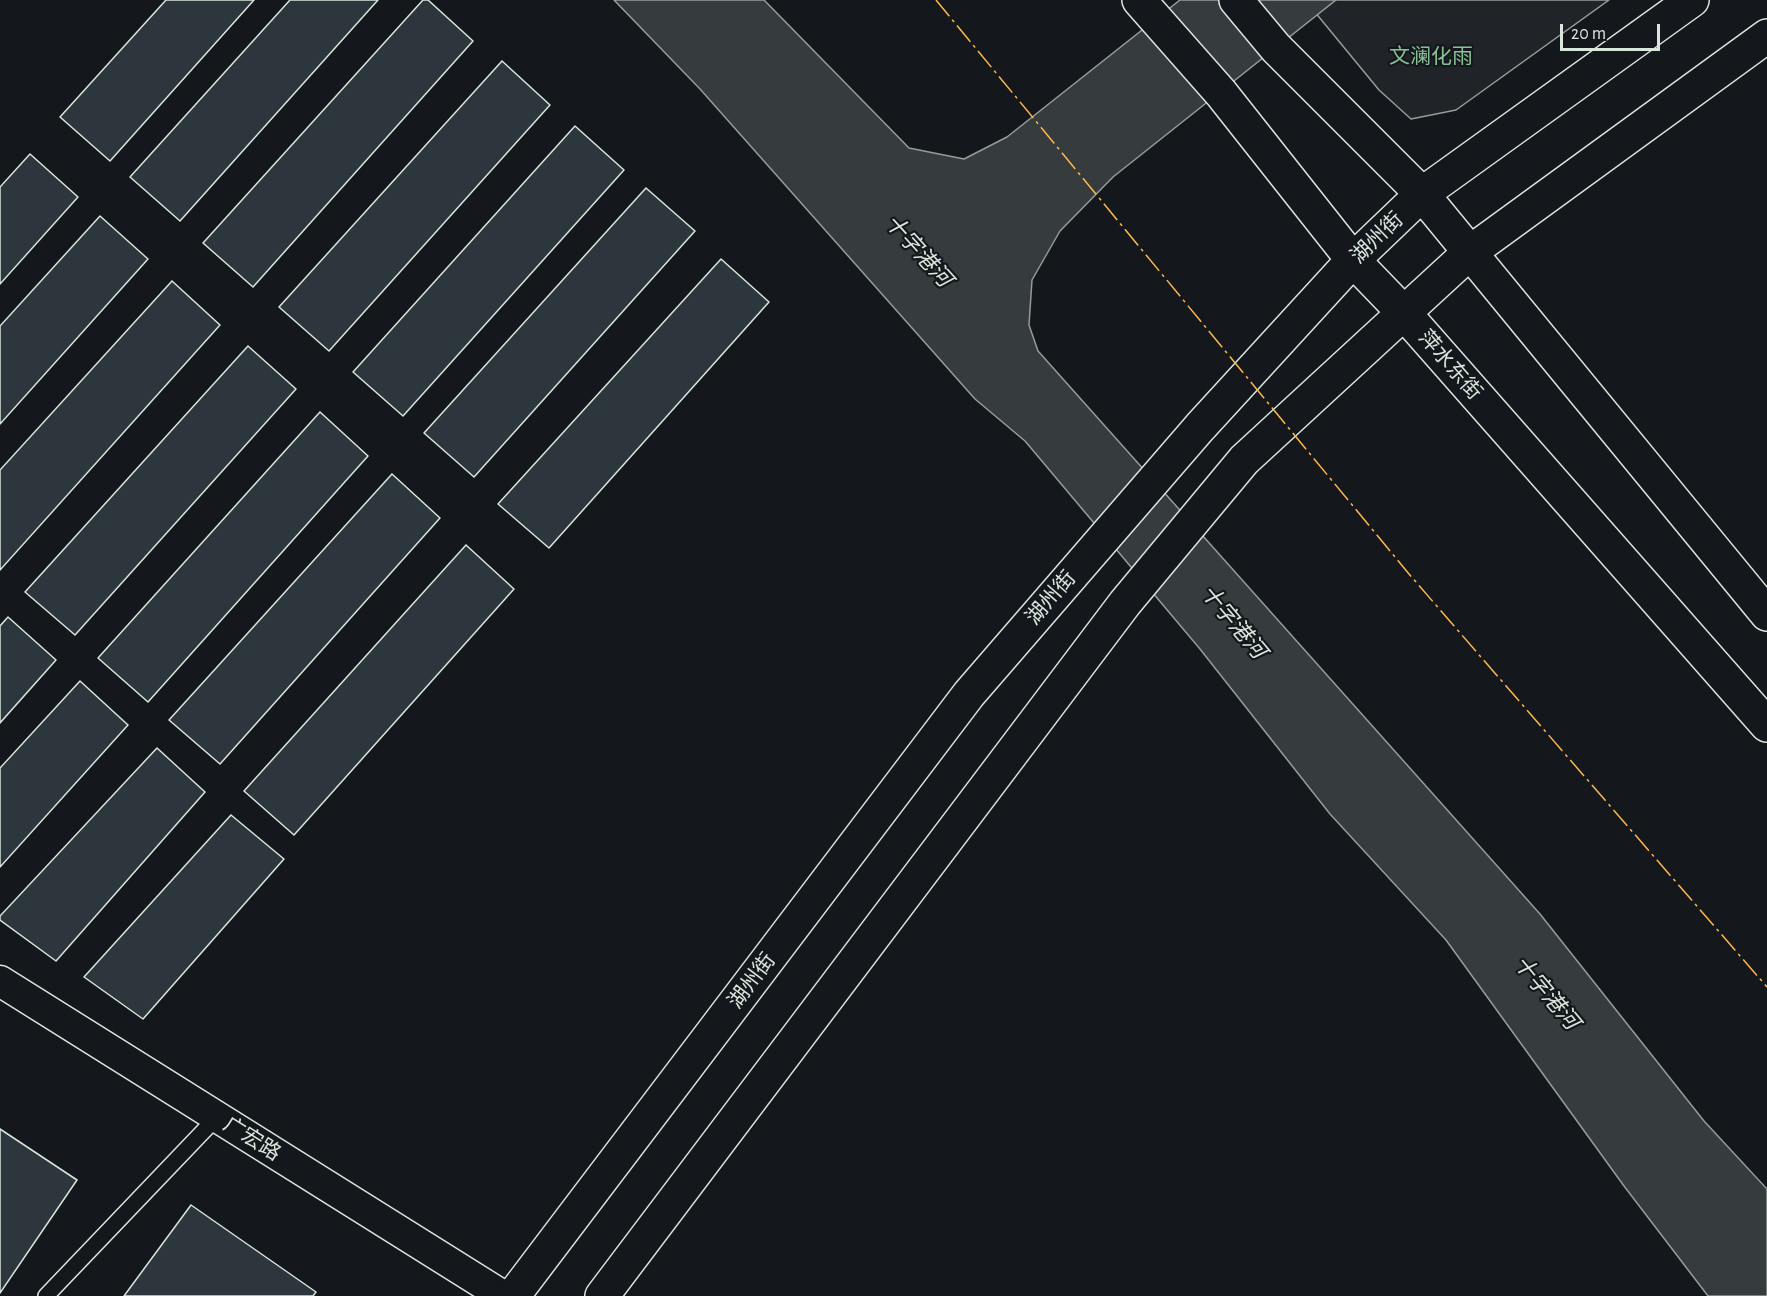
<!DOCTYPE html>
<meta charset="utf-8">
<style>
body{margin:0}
#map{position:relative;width:1767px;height:1296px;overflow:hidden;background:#14181c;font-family:"Alegreya Sans",sans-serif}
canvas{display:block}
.scale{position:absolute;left:1560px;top:24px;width:100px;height:27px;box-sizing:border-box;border:3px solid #d8e6dc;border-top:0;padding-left:8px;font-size:18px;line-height:21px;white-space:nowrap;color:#d8e6dc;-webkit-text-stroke:4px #14181c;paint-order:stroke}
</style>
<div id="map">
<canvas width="1767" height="1296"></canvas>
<div class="scale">20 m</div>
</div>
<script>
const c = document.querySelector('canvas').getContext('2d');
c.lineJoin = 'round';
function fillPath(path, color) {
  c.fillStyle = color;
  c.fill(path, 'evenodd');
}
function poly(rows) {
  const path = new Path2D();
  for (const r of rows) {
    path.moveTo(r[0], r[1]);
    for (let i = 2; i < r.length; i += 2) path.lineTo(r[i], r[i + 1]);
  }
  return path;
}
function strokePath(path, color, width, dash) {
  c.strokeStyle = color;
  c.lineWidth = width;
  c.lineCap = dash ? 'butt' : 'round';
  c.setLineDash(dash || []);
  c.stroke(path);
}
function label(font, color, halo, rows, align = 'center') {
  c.font = font + ' "Alegreya Sans","Noto Sans SC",sans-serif';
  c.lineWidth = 4.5;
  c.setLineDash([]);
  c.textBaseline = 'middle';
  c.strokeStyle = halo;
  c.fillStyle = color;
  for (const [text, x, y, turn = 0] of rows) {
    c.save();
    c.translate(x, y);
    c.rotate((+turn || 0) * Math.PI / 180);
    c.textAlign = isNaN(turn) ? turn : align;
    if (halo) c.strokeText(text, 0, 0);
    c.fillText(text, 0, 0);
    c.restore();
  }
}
const green = poly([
 [1305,0,1609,0,1456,110,1411,119,1379,90,1305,0]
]);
const water = poly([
 [614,0,764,0,909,148,964,159,1007,137,1180,0,1336,0,1113,177,1060,231,1032,280,1029,325,1038,351,1540,914,1704,1121,1767,1189,1767,1296,1708,1296,1624,1186,1446,940,1330,814,1200,649,1025,441,975,399,700,89,614,0]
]);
const building = poly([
 [166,0,254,0,110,161,60,117,166,0],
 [290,0,378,0,180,221,130,177,290,0],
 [423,0,428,0,473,41,253,287,203,243,423,0],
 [502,61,550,105,329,351,279,307,502,61],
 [575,126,624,170,403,416,353,372,575,126],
 [30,154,78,197,0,284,0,187,30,154],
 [646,188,695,231,474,477,424,433,646,188],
 [100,216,148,259,0,424,0,326,100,216],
 [721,259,769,302,549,548,498,504,721,259],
 [172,281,220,325,0,570,0,470,172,281],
 [248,346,296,389,75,635,25,592,248,346],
 [320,412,368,456,148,702,98,658,320,412],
 [392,474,440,518,220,764,169,720,392,474],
 [466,545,514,589,294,835,244,791,466,545],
 [8,617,56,660,0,723,0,626,8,617],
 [80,681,128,725,0,867,0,768,80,681],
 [157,748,205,792,56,961,0,920,0,916,157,748],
 [231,815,284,859,143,1019,84,977,231,815],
 [0,1129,77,1180,0,1293,0,1129],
 [191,1205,316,1292,313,1296,124,1296,191,1205]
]);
const service = poly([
 [46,1296,217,1117]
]);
const minor = poly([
 [0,981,503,1296]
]);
const secondary = poly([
 [1139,0,1221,93,1353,260,1404,313,1767,725],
 [1236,0,1276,48,1422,194,1767,614],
 [513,1296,969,694,1200,427,1353,260,1422,194,1692,0],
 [602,1296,1125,603,1244,460,1469,253,1767,36]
]);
const power = poly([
 [936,0,1409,574,1767,987]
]);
const parkNames = [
 ["文澜化雨",1431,57]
];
const streetNames = [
 ["湖州街",1377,238,-44],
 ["萍水东街",1450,365,49],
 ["湖州街",1051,598,-49],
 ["湖州街",752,981,-53],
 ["广宏路",252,1139,32]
];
const waterNames = [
 ["十字港河",918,251,48],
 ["十字港河",1233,622,50],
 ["十字港河",1546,993,50]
];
fillPath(green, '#202428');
strokePath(green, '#939e99', 1.5);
fillPath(water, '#363b3e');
strokePath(water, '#939e99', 1.5);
fillPath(building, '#2c363c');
strokePath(building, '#d8e6dc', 1.5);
strokePath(service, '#d8e6dc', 18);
strokePath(minor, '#d8e6dc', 33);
strokePath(secondary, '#d8e6dc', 36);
strokePath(service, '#14181c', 15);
strokePath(minor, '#14181c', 30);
strokePath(secondary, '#14181c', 33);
strokePath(power, '#ffb74d', 1.5, [21, 4.5, 3, 4.5]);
label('21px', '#8ac095', '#14181c', parkNames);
label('21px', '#d8e6dc', '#14181c', streetNames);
label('italic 22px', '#d8e6dc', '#14181c', waterNames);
</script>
